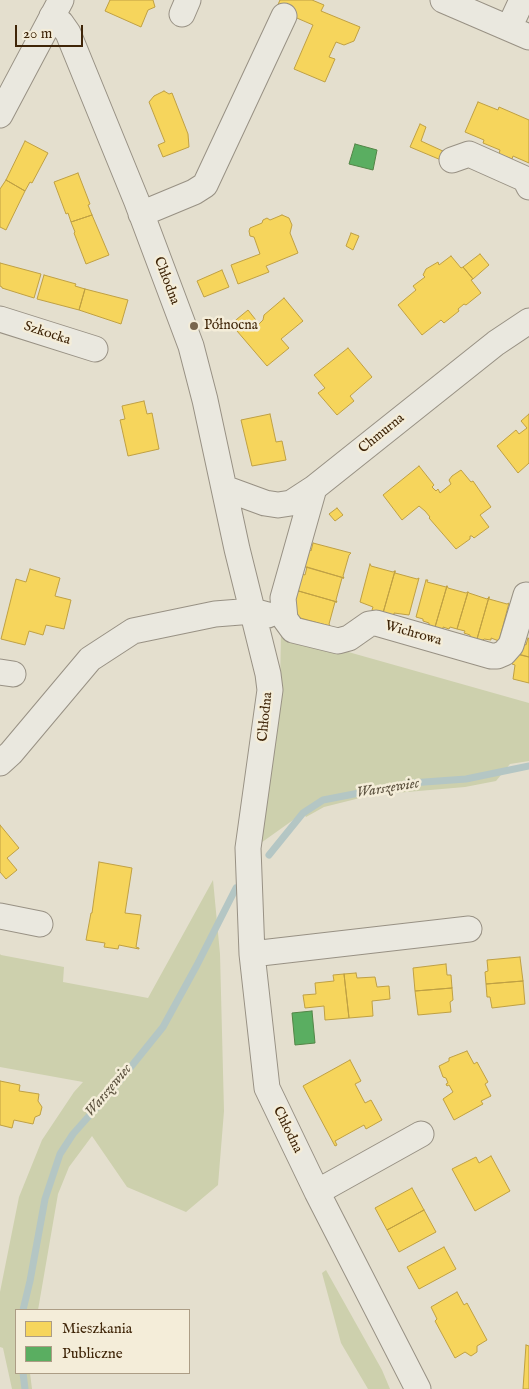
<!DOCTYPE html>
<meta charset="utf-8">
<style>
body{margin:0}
#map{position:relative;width:529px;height:1389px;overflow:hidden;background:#e4dfce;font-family:"IM FELL English",serif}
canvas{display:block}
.legend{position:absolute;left:15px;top:1309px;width:175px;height:65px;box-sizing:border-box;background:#f4edd9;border:1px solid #ac9d85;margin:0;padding:6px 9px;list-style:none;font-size:15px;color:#3f2508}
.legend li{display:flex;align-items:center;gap:10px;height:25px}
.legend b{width:25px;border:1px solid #ac9d85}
.scale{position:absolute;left:15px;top:25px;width:68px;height:22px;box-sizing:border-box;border:2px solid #3f2508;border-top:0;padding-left:6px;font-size:15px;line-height:18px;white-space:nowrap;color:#3f2508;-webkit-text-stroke:4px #f4edd9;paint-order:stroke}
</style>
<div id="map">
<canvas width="529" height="1389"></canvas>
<ul class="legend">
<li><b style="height:14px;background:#f6d55c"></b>Mieszkania</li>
<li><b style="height:14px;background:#5aae61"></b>Publiczne</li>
</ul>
<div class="scale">20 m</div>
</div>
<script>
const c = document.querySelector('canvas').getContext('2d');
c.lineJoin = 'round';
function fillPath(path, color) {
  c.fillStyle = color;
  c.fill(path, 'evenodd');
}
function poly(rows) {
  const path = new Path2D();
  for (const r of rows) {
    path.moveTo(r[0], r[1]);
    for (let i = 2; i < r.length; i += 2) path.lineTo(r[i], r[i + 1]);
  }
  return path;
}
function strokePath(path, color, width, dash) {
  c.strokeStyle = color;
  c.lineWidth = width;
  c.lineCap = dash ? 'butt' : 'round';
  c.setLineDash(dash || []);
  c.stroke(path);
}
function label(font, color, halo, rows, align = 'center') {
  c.font = font + ' "IM FELL English",serif';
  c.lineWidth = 5;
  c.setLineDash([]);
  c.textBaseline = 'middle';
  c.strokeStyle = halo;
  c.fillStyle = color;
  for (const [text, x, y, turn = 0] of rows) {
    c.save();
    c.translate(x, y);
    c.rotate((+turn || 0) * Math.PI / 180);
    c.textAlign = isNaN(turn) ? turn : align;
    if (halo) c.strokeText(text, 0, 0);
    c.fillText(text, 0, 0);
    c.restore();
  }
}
const green = poly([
 [281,633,529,703,529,761,510,764,496,781,465,787,372,795,324,807,306,817,303,813,258,845,280,687],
 [213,880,220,954,224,1111,218,1185,186,1212,127,1187,92,1136,69,1167,58,1194,38,1310,16,1310,16,1373,30,1373,32,1389,12,1389,3,1348,0,1347,0,1292,19,1197,42,1140,74,1092,83,1082,0,1067,0,954,1,955,64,967,63,982,148,998],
 [326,1270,382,1370,390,1389,368,1389,341,1343,322,1273]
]);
const homes = poly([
 [110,0,153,0,155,7,148,10,141,27,105,11,110,0],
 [280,0,312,0,324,5,321,11,360,27,354,41,344,45,336,42,329,57,335,59,325,82,294,69,313,25,276,9,280,0],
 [164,91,169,94,172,93,188,134,189,147,163,157,158,145,165,142,149,102,154,96,164,91],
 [478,102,498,110,499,107,529,120,529,163,513,156,512,159,499,154,500,150,483,143,484,140,465,132,478,102],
 [420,124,426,127,421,141,445,152,441,160,410,147,420,124],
 [25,141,48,153,32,183,30,182,25,191,6,180,25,141],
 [78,173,90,204,88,205,92,215,71,222,68,213,66,214,54,182,78,173],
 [6,180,25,191,6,230,0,227,0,189,6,180],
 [92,215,109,255,86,264,74,233,75,232,71,222,92,215],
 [282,215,289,218,292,225,290,233,298,253,266,266,269,272,238,284,231,265,260,254,254,237,250,236,249,231,250,228,262,223,263,220,267,218,270,220,282,215],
 [351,233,359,236,353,250,346,246,351,233],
 [480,254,489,265,473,279,463,267,480,254],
 [451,256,461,268,463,267,473,279,471,280,481,293,466,305,464,304,458,309,459,311,444,323,441,320,422,335,398,305,416,290,413,286,425,277,423,275,426,269,438,262,439,265,451,256],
 [0,263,41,274,34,298,2,288,2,287,0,286,0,263],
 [222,270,229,287,204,297,197,281,222,270],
 [44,275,76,284,75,286,85,289,79,310,37,299,44,275],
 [85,289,128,300,121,324,79,310,85,289],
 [284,298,303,321,281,339,289,348,267,366,231,324,248,310,259,324,263,320,264,315,284,298],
 [348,348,372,377,350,396,354,401,337,415,318,393,325,388,314,375,348,348],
 [144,401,147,414,152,413,159,449,128,456,120,420,125,419,122,406,144,401],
 [270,414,276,442,282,441,286,460,252,466,241,420,270,414],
 [529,414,529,463,518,473,497,446,516,430,519,434,527,428,521,421,529,414],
 [419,466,434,485,432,487,436,491,438,489,440,493,451,484,449,480,452,476,461,470,471,482,473,481,491,507,480,515,489,527,474,538,472,536,470,536,470,539,456,549,429,518,430,517,425,511,419,506,402,520,383,495,419,466],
 [337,508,343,515,335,521,329,514,337,508],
 [313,543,351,553,349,555,343,576,344,578,302,566,310,550,311,551,313,543],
 [370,564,371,566,393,572,395,571,383,613,372,610,373,607,360,602,370,564],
 [307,567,344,578,342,578,336,600,337,602,295,590,302,574,305,575,307,567],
 [30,569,60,578,55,596,71,600,64,629,46,625,43,635,29,631,25,645,1,639,16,579,26,582,30,569],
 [395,571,395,573,417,579,419,578,409,615,394,613,394,616,383,613,395,571],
 [426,580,428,580,427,582,446,587,447,586,435,627,429,625,429,623,423,621,423,619,416,617,426,580],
 [447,586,448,588,466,593,468,592,457,629,450,627,449,629,443,627,443,629,435,627,447,586],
 [295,590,337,602,335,602,329,624,330,626,293,616,295,590],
 [468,592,469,593,487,599,489,597,477,639,470,637,470,635,464,633,465,631,457,629,468,592],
 [489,597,489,599,507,604,509,603,499,641,491,638,491,640,484,639,483,640,477,639,489,597],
 [528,638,529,639,529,657,520,655,524,644,526,645,528,638],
 [515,653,529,657,529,683,513,679,515,665,512,664,515,653],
 [0,825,19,848,7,858,17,870,6,879,0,872,0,825],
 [99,862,132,868,125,913,141,915,136,947,139,948,139,949,119,945,118,949,104,947,105,943,86,940,91,913,92,913,99,862],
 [520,957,523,981,486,984,485,972,488,971,487,960,520,957],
 [446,964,447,975,451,975,452,988,415,991,413,968,446,964],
 [356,973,357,978,375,977,377,987,389,986,390,999,372,1001,373,1016,349,1018,344,974,356,973],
 [344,974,349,1018,325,1020,324,1006,305,1008,303,995,316,994,315,983,334,981,333,975,344,974],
 [523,981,525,1004,492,1008,490,997,487,997,486,984,523,981],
 [452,988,453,1000,450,1002,451,1012,418,1015,415,991,452,988],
 [467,1051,474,1064,477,1062,488,1082,485,1084,491,1096,481,1101,483,1104,454,1120,443,1099,453,1092,449,1085,447,1086,446,1084,448,1083,446,1078,443,1077,439,1066,449,1061,449,1058,467,1051],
 [350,1060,361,1081,355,1084,365,1103,371,1100,382,1120,366,1129,364,1125,335,1141,337,1145,335,1146,303,1086,350,1060],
 [0,1081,20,1085,19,1091,39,1094,38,1101,42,1107,40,1115,35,1117,33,1124,14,1120,12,1128,0,1125,0,1081],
 [491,1156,510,1191,475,1211,452,1169,476,1157,479,1163,491,1156],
 [412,1188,424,1210,387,1230,375,1208,412,1188],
 [424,1210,436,1232,399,1252,387,1230,424,1210],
 [444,1247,456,1269,419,1289,407,1267,444,1247],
 [457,1292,464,1305,467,1303,487,1340,477,1346,477,1352,471,1356,465,1352,455,1358,435,1321,437,1319,431,1307,457,1292],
 [526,1345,529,1346,529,1389,523,1389,526,1345]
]);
const public = poly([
 [355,144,377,150,373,170,349,164,355,144],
 [312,1011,315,1043,295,1045,292,1013,312,1011]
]);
const stream = poly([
 [269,855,303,813,323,800,411,783,466,779,529,766],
 [23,1310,30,1281,45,1199,60,1154,73,1134,113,1089,163,1027,197,965,236,888],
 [23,1373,25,1389]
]);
const minor = poly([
 [443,0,529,37],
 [182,14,188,0],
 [52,16,61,23,68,33,137,202,191,346,205,400,237,549,268,674,270,690,248,848,252,954,267,1088,317,1192,418,1389],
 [509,28,522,0],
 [0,115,61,0],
 [452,160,469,154,525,179,529,187],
 [141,214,194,192,205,185,284,16],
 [0,319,95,349],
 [224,488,265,503,278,505,291,503,314,488,496,343,529,321],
 [314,488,283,598,285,619,293,630,338,641,349,638,369,624,376,623,491,656,497,656,504,653,511,645,526,595],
 [0,672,13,674],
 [0,763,11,753,90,659,133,631,215,614,253,611,268,615],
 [0,916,40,924],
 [252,954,469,929],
 [317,1192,421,1134]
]);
const markers = [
 [194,326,5,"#79664d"]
];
const streetNames = [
 ["Chłodna",166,281,69],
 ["Szkocka",47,334,18],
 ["Chmurna",382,434,-39],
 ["Wichrowa",413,634,16],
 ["Chłodna",266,717,-84],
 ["Chłodna",287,1130,64]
];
const poiNames = [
 ["Północna",204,326]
];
const waterNames = [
 ["Warszewiec",388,789,-9],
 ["Warszewiec",109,1091,-50]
];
fillPath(green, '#cdd0ad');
fillPath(homes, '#f6d55c');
strokePath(homes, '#bfa043', 1);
fillPath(public, '#5aae61');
strokePath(public, '#528546', 1);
strokePath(stream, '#b4c6c4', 7);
strokePath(minor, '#989184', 27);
strokePath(minor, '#eae8df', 25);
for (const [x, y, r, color] of markers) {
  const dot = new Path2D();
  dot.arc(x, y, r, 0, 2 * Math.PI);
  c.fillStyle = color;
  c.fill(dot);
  strokePath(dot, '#f4edd9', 2);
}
label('14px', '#3f2508', '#f4edd9', streetNames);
label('14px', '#3f2508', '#f4edd9', poiNames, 'left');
label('italic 15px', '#5c523f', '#f4edd9', waterNames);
</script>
